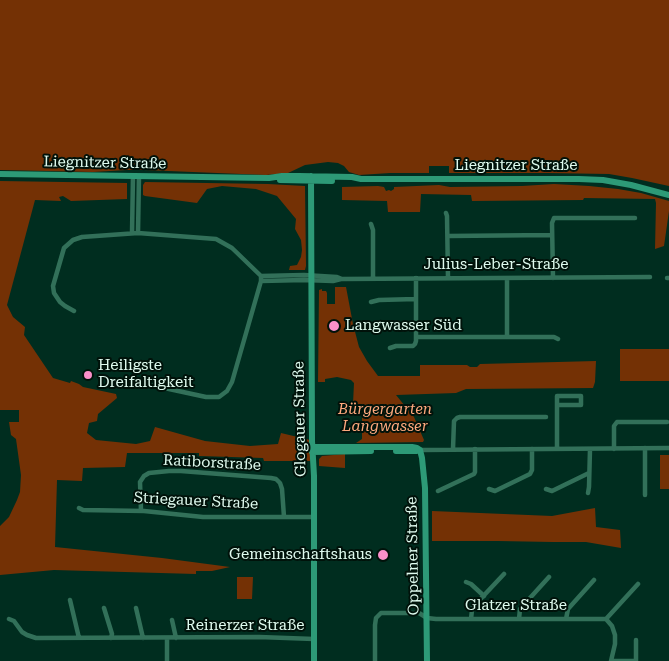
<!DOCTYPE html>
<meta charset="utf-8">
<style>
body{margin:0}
canvas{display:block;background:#002d1f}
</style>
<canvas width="669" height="661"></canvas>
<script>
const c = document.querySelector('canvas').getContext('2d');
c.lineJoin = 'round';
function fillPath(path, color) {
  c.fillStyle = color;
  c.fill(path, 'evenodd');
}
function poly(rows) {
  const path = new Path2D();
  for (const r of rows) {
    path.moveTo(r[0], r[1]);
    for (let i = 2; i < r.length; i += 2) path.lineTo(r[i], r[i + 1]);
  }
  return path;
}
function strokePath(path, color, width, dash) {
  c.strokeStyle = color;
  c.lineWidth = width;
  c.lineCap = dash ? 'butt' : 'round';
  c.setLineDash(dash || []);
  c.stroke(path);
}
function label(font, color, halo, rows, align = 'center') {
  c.font = font + ' "Roboto Serif",serif';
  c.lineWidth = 4;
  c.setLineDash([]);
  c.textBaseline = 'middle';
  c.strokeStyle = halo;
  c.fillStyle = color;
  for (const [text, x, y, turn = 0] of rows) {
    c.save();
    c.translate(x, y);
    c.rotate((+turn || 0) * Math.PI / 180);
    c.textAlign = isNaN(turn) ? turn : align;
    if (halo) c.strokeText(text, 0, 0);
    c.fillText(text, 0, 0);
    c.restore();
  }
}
const green = poly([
 [0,0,669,0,669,186,632,178,609,174,548,173,449,173,449,166,429,166,429,173,390,173,359,175,349,172,344,166,338,163,328,162,305,165,288,173,266,175,144,170,127,170,93,172,0,170],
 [0,181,127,183,127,199,71,201,63,196,59,197,61,201,35,200,7,305,13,317,25,327,24,335,53,378,70,383,71,381,79,384,83,387,116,394,117,398,98,414,97,421,89,423,87,433,96,440,136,444,150,441,155,427,205,441,250,446,278,444,281,433,310,440,310,461,264,461,263,458,199,456,199,453,127,453,125,467,83,468,82,481,57,480,55,547,162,558,230,567,212,571,196,571,196,574,54,570,0,575,0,526,9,517,17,500,20,492,21,475,16,439,11,435,9,422,19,422,19,410,0,410],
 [145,182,268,184,305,186,306,266,305,270,289,270,290,266,297,265,301,257,302,250,301,240,295,229,296,219,277,196,256,189,222,186,207,189,197,203,145,196,143,195,143,185],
 [554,184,589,186,618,189,641,193,669,201,669,211,664,246,655,249,656,203,655,199,584,198,583,200,472,201,471,195,421,194,420,212,388,212,387,201,342,200,342,187,378,186,384,187,386,191,389,190,391,191,394,189,394,187,439,185,450,187,522,186],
 [335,287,346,287,353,324,359,347,367,361,378,376,420,376,420,365,467,365,470,367,477,367,480,364,596,361,595,382,593,388,466,389,456,393,396,395,414,417,424,440,423,442,356,443,362,439,362,404,353,404,354,383,351,380,337,377,325,379,325,382,318,382,319,290,322,289,322,291,326,291,327,293,327,304,335,304],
 [620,349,669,349,669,381,620,381],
 [345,454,345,468,319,466,319,459,322,456],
 [660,455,669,455,669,489,660,489],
 [595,508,596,527,620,530,621,548,586,542,553,542,498,541,432,541,432,511,552,516],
 [237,577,253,577,252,599,237,599]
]);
const street = poly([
 [446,213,447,216,448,278],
 [371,224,373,230,373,279],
 [132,233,133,176],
 [138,233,139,176],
 [448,236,552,235],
 [261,276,304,275,337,277,342,279,650,277],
 [553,278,552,223,554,218,635,218],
 [667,278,669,278],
 [261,281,304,280,333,281,341,279],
 [371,302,379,300,416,299],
 [74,311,65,306,60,302,54,293,53,286,64,248,73,240,82,237,138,233,216,239,232,248,261,276,261,281],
 [417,337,554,337,558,339],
 [507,337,507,278],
 [390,348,396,346,413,346,415,344,416,341,416,278],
 [132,381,206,397,219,397,227,391,232,382,261,281],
 [645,448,645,495],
 [453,449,454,421,457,418,460,417,546,417],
 [557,449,557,396,581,396,581,405,557,405],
 [614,449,614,426,617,422,667,422],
 [420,450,669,448],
 [489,489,495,491,530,474,532,470,532,449],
 [546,489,552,491,589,473],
 [438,491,474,474,475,472,475,449],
 [588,493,589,487,590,449],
 [79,508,83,510,144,511,203,517,314,517],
 [141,511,140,482,144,476,149,473,169,471,181,471,271,478,276,479,280,483,282,489,284,517],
 [466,582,471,584,484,596],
 [70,600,79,638],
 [104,608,112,634,111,638],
 [136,608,143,638],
 [9,619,14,621,22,632,27,635,36,638,259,637,314,639],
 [471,619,472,610,473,607,504,574],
 [519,619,520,609,549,577],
 [566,619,568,609,594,580],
 [606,619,638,584],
 [606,619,612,626,615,635,615,644,611,661],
 [172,620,176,638],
 [167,638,167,661],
 [636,640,636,661],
 [375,661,375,625,376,618,381,613,419,613,427,618,436,619,606,619],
 [611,661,636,661]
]);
const secondary = poly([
 [0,174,269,178,282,176,299,176,352,177,361,179,579,179,603,180,631,185,669,195],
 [311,176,312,441,314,476,314,661],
 [280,180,332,181],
 [312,447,412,447,417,448,420,450],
 [420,450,422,458,425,488,427,661],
 [396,451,416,451,420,450],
 [312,452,371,451]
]);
const markers = [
 [334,326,6,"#f98fc9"],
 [88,375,5,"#f98fc9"],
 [383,555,6,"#f98fc9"]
];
const streetNames = [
 ["Liegnitzer Straße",105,163,1],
 ["Liegnitzer Straße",516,166],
 ["Julius-Leber-Straße",496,265],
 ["Glogauer Straße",300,419,-91],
 ["Ratiborstraße",212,463,3],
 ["Striegauer Straße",196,501,3],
 ["Oppelner Straße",413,556,-91],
 ["Glatzer Straße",516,606],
 ["Reinerzer Straße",245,626]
];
const poiNames = [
 ["Langwasser Süd",345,326],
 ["Heiligste",98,366],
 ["Dreifaltigkeit",98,383],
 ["Gemeinschaftshaus",372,555,"right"]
];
const parkNames = [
 ["Bürgergarten",385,410],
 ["Langwasser",385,427]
];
fillPath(green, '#743105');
strokePath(street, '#327059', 4.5);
strokePath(secondary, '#2d9a77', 6);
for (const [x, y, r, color] of markers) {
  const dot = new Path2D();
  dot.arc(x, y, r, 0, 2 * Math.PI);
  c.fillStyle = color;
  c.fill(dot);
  strokePath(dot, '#00120a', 2);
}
label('15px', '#dffbef', '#00120a', streetNames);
label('15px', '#dffbef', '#00120a', poiNames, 'left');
label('italic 15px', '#fea97e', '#00120a', parkNames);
</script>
